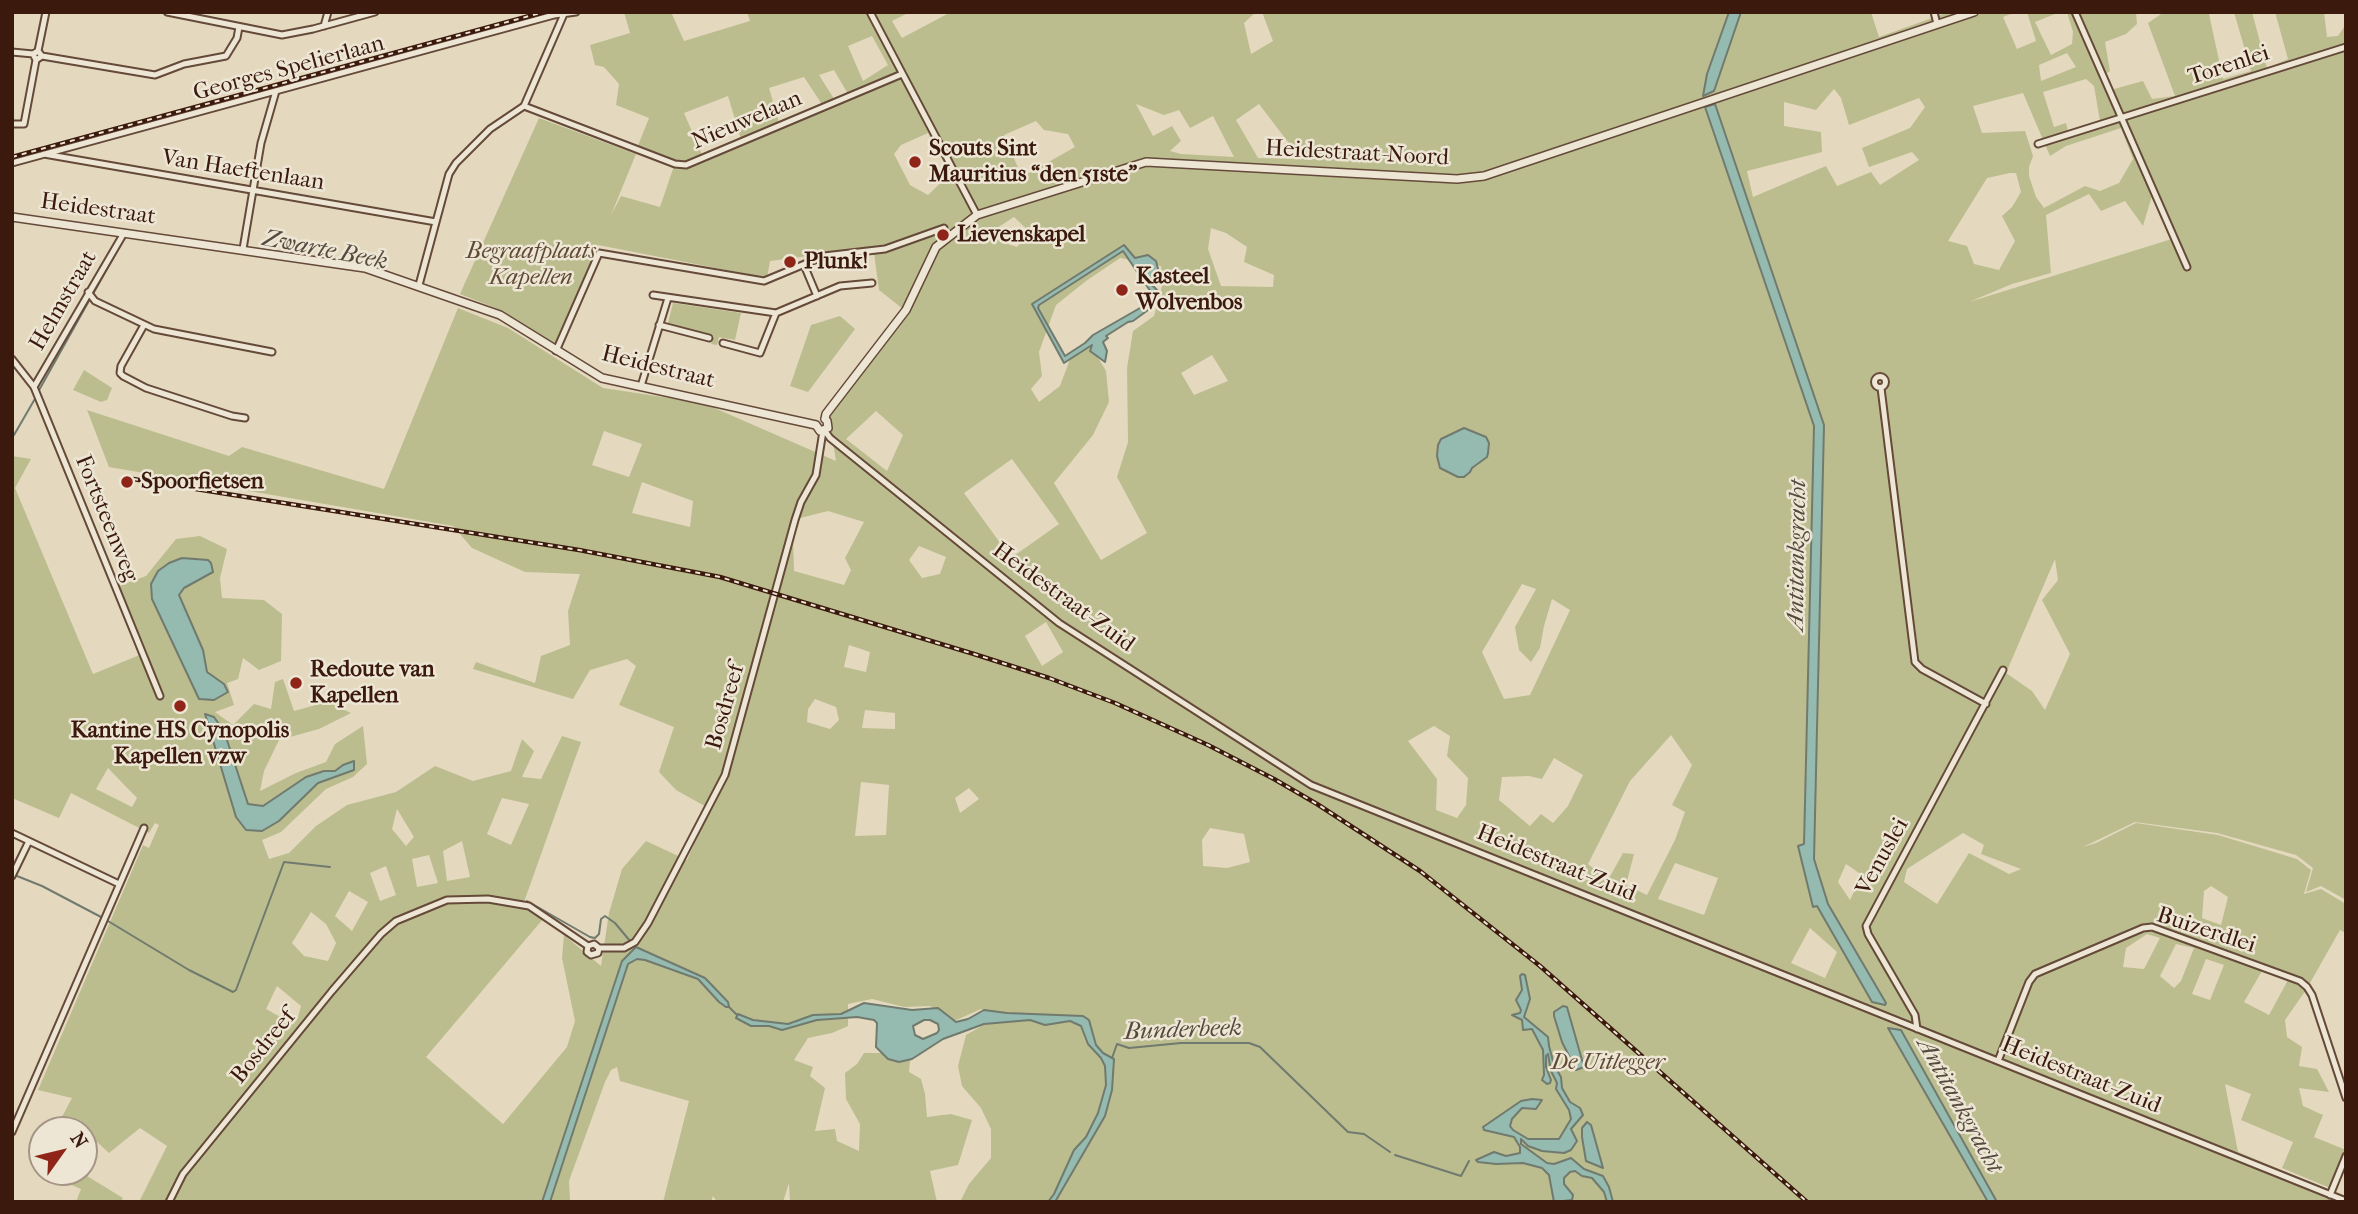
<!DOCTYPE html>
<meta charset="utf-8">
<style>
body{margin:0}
#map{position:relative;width:2358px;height:1214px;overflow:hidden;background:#e4d9bf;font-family:"IM FELL French Canon",serif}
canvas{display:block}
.frame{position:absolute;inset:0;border:14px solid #3b190c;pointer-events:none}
.north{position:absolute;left:28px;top:1116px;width:70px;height:70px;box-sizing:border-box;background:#ede6d5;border:2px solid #a69485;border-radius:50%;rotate:56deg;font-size:19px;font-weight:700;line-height:28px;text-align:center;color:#3b190c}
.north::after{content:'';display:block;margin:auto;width:24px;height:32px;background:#8f2418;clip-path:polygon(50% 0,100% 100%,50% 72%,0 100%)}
</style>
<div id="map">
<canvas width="2358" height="1214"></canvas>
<div class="frame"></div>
<div class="north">N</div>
</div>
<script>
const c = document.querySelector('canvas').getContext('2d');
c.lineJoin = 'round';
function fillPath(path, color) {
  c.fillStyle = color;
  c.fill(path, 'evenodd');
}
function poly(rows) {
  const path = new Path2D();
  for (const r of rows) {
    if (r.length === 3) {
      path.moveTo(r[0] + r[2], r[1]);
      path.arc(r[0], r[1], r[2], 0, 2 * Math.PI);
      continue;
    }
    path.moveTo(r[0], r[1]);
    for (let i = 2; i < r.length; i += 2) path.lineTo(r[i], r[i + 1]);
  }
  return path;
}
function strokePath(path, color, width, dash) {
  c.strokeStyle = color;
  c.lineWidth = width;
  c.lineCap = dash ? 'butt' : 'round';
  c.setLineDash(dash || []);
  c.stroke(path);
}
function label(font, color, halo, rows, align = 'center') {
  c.font = font + ' "IM FELL French Canon",serif';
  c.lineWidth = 5;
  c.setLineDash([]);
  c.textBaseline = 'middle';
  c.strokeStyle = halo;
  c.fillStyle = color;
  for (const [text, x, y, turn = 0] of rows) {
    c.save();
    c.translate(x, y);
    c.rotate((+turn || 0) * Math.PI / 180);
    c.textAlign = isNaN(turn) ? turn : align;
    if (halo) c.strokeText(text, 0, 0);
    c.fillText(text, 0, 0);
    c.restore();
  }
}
const green = poly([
 [624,12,671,12,684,41,750,21,747,12,910,12,892,21,902,38,951,12,1256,12,1244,23,1251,54,1273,41,1262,12,1871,12,1879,37,1949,12,2016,12,2003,17,2017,49,2036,41,2027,12,2060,12,2035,22,2051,55,2072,44,2073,32,2067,12,2136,12,2137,24,2126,34,2105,42,2110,71,2100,78,2107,91,2143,81,2152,99,2175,96,2148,23,2164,12,2215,12,2209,14,2223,79,2251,71,2234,12,2252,12,2267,68,2288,59,2275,12,2324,12,2327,37,2338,36,2346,24,2346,900,2321,886,2306,892,2313,868,2296,855,2217,833,2135,822,2083,847,2096,843,2136,823,2218,835,2297,859,2311,870,2304,894,2321,889,2346,904,2346,933,2340,930,2306,990,2285,1020,2287,1037,2302,1047,2299,1066,2317,1069,2329,1092,2299,1088,2303,1106,2323,1115,2314,1137,2346,1150,2330,1188,2282,1168,2293,1142,2241,1120,2251,1094,2225,1084,2238,1152,2346,1197,2346,1202,960,1202,969,1184,991,1158,991,1129,981,1108,962,1086,958,1066,966,1035,996,1018,981,1009,952,1022,930,1006,904,1007,872,999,848,1004,848,1026,832,1033,808,1038,794,1060,813,1067,810,1076,825,1088,815,1131,835,1129,837,1141,859,1151,860,1124,846,1099,845,1073,857,1064,864,1053,885,1053,910,1060,909,1072,921,1079,925,1094,927,1117,951,1114,972,1120,958,1165,930,1171,937,1202,790,1202,789,1183,783,1202,717,1202,713,1196,711,1202,663,1202,689,1101,620,1081,617,1067,611,1070,605,1082,569,1181,570,1200,573,1202,139,1202,167,1146,140,1128,109,1153,97,1142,84,1146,84,1130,55,1130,72,1098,38,1090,143,845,149,848,159,825,155,823,149,833,71,793,59,818,12,798,12,456,31,459,15,488,93,674,147,652,119,586,146,576,176,539,200,536,227,549,220,578,222,598,264,600,282,614,281,661,259,670,243,658,238,679,227,683,234,705,215,712,233,725,254,704,271,709,275,682,283,679,294,711,327,702,351,713,319,729,279,740,264,771,260,791,296,773,326,762,335,744,363,726,367,764,353,777,326,789,281,832,262,840,269,859,289,853,316,826,347,805,396,792,435,766,473,781,511,771,522,739,534,751,522,777,541,779,562,736,581,742,524,902,543,919,426,1057,503,1124,567,1047,575,1021,562,958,564,935,601,966,609,913,622,869,646,841,687,860,710,809,676,790,659,772,674,727,619,705,636,666,627,659,590,670,573,699,473,669,476,662,535,683,541,656,570,645,568,611,580,574,525,572,472,548,453,526,109,467,87,410,229,456,242,447,384,489,458,308,508,328,603,388,703,403,836,461,829,417,908,313,879,290,874,253,894,250,892,245,770,261,767,278,598,245,556,344,503,311,460,294,539,118,636,154,611,215,621,196,660,207,674,166,637,148,649,118,616,105,619,84,604,67,595,65,590,45,630,33],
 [872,36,888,65,863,81,848,46],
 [2067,53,2076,67,2041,81,2039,65],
 [834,70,848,94,836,102,819,75],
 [804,77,823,106,779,123,769,88],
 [2086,79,2094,86,2100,121,2068,131,2066,123,2054,127,2043,92],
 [1834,89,1841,98,1849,125,1919,98,1925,107,1910,128,1862,148,1869,167,1912,152,1919,160,1880,185,1871,172,1837,186,1826,166,1753,197,1747,171,1822,152,1821,132,1784,126,1784,102,1816,110],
 [2023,93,2050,156,2066,146,2121,128,2133,159,2119,183,2100,191,2085,186,2044,208,2036,197,2029,176,2029,167,2033,156,2025,131,1982,133,1973,106],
 [728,96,742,143,703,157,684,113],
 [1136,104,1164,115,1179,110,1190,128,1213,116,1234,157,1181,154,1170,151,1181,141,1172,126,1153,136],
 [1259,104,1301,159,1258,158,1236,120],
 [1036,121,1044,130,1068,134,1075,147,1022,177,1004,135],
 [928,133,950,174,928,195,910,185,894,154,901,145],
 [2010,173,2016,173,2021,192,2012,207,2002,216,2015,241,1999,270,1974,264,1967,246,1948,241,1987,178],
 [2154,189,2175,238,1969,302,2012,284,2051,273,2046,215,2089,194,2101,211,2125,201,2143,226],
 [1014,217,1030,232,1017,247,1005,243,997,228],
 [1211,228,1226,233,1247,247,1244,262,1274,275,1273,287,1221,286,1208,249],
 [1120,258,1161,266,1163,282,1154,316,1133,331,1127,368,1128,442,1117,477,1147,533,1101,560,1054,483,1093,435,1109,402,1106,371,1091,346,1072,354,1060,386,1039,402,1031,389,1042,376,1039,352,1056,305,1086,281],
 [1212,355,1228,381,1194,395,1181,373],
 [876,411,903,435,887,471,846,439],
 [1466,428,1489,443,1488,453,1477,466,1452,475,1444,470,1437,456,1453,433],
 [604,431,642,444,629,477,592,465],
 [1012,459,1059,524,1011,558,964,493],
 [642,482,693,501,690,527,632,513],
 [828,511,864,522,845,558,851,570,844,585,794,571,793,540,800,518],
 [919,546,946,557,940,574,922,578,909,560],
 [2055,559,2058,580,2042,600,2070,654,2045,710,2032,691,2006,673],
 [1522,584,1536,589,1515,627,1519,650,1531,662,1540,648,1544,626,1552,599,1570,610,1530,695,1504,699,1482,652],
 [1046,622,1063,652,1042,666,1025,636],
 [849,645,870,652,866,672,844,667],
 [815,699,836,707,839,720,830,729,807,722,808,709],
 [865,710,895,713,895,729,862,728],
 [1434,726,1450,736,1447,756,1468,778,1466,805,1457,818,1436,810,1437,779,1408,741],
 [1671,735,1692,765,1672,805,1685,812,1675,840,1647,895,1626,885,1634,854,1623,853,1608,880,1588,864,1630,781],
 [1554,758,1583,775,1568,806,1553,823,1541,814,1530,826,1499,800,1502,777,1529,776,1542,779],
 [108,768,137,798,132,807,96,789],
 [861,782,889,785,886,835,855,836],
 [969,788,979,799,960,813,955,798],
 [502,798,529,804,511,845,487,834],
 [397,809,414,837,406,846,392,829],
 [1210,828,1244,834,1250,862,1227,868,1203,866,1202,840],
 [1963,833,1984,845,1981,854,2021,869,2009,874,1969,853,1937,904,1904,882,1907,869],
 [462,841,470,877,447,881,443,851],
 [429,855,438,883,417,887,412,859],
 [1675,863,1718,878,1704,915,1658,899],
 [1846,864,1862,875,1850,900,1838,882],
 [386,866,396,895,380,901,370,873],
 [2211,886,2228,897,2221,925,2202,918,2204,891],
 [349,891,368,902,352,931,335,916],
 [311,912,326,924,336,943,328,961,304,956,292,943],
 [1810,928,1837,952,1825,978,1791,963],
 [2147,934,2160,938,2144,969,2123,967,2126,948],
 [2176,944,2194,948,2181,981,2174,988,2160,976],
 [2206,959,2224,965,2210,1000,2192,994],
 [2266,964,2288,980,2269,1015,2244,1002],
 [277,986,301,1006,298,1017,284,1019,266,1009],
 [673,303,741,313,735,340,719,337,717,345,711,344,714,336,668,323],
 [840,316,855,329,808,392,790,386,811,325],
 [84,370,112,388,107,400,101,402,73,390],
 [84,1167,87,1176,123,1198,121,1202,76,1202,81,1189,56,1178,58,1172,84,1172]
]);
const water = poly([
 [1729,12,1741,12,1714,91,1703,96,1707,74,1729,12],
 [1715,104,1824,425,1814,859,1828,904,1886,1003,1885,1005,1872,1002,1817,906,1813,907,1798,846,1804,844,1814,426,1705,107,1715,104],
 [1124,245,1135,258,1148,255,1156,261,1159,273,1158,278,1152,285,1158,291,1159,302,1133,321,1128,322,1106,336,1108,338,1103,342,1107,351,1105,362,1090,351,1092,345,1064,363,1032,304,1124,245],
 [1123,251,1153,295,1154,300,1093,335,1085,343,1065,356,1038,308,1039,305,1123,251],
 [1464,428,1486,437,1489,443,1488,453,1487,457,1472,468,1470,472,1464,477,1458,477,1440,468,1437,456,1438,445,1441,439,1464,428],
 [182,558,208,560,211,563,213,572,184,588,179,595,203,650,207,672,224,684,228,692,214,700,199,699,152,599,151,584,158,571,169,563,182,558],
 [205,714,214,717,224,731,248,804,263,806,306,777,324,771,335,771,343,765,354,761,354,770,318,783,279,821,262,831,246,830,236,817,205,714],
 [636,947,705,978,728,1002,729,1007,726,1007,719,1002,698,979,645,960,637,959,628,964,550,1202,542,1202,622,961,636,947],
 [1522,974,1525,975,1530,999,1524,1017,1548,1037,1549,1046,1554,1065,1561,1077,1562,1088,1570,1102,1580,1108,1583,1115,1571,1129,1577,1141,1571,1150,1564,1153,1542,1151,1528,1146,1521,1139,1521,1144,1547,1163,1554,1164,1571,1158,1584,1169,1603,1176,1609,1187,1613,1202,1607,1202,1604,1192,1592,1178,1582,1176,1575,1171,1570,1172,1564,1178,1564,1184,1573,1195,1572,1200,1554,1202,1549,1175,1542,1168,1523,1163,1496,1164,1478,1162,1476,1160,1494,1152,1506,1156,1520,1153,1520,1147,1514,1137,1484,1130,1483,1127,1521,1101,1532,1099,1542,1100,1536,1109,1522,1108,1512,1119,1510,1126,1513,1130,1528,1139,1559,1139,1571,1119,1569,1110,1556,1089,1557,1083,1551,1071,1548,1054,1546,1056,1546,1067,1551,1080,1550,1083,1547,1084,1542,1080,1544,1075,1543,1050,1532,1029,1523,1030,1522,1020,1512,1015,1520,1013,1521,1010,1516,1000,1522,990,1520,976,1522,974],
 [864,1003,912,1010,938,1008,956,1022,968,1019,984,1010,1007,1013,1083,1016,1089,1020,1096,1045,1103,1053,1114,1059,1112,1090,1105,1116,1055,1202,1048,1202,1054,1194,1074,1150,1086,1137,1098,1113,1106,1085,1105,1066,1101,1058,1088,1044,1081,1026,1070,1021,1045,1025,1030,1020,984,1024,943,1039,912,1059,899,1062,888,1059,876,1047,877,1023,874,1020,857,1017,817,1020,782,1030,769,1026,751,1026,736,1018,738,1014,753,1020,788,1024,813,1015,841,1014,864,1003],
 [924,1020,930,1020,938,1024,939,1030,937,1033,923,1039,915,1035,913,1026,924,1020],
 [1563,1006,1567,1007,1584,1067,1576,1070,1562,1042,1554,1016,1554,1012,1563,1006],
 [1888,1028,1901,1030,1997,1202,1988,1202,1888,1028],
 [1587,1122,1591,1125,1603,1168,1586,1161,1582,1137,1582,1128,1587,1122]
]);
const stream = poly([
 [93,294,126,235],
 [555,353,568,361],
 [38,392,90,299],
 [12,435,14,435,36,397],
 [17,876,42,886,101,917],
 [527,901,590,937,595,938,599,934,601,919,605,916,615,923,630,941],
 [108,921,189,970,233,992,236,990,284,862,330,867],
 [729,1007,737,1015],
 [1112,1058,1117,1044,1129,1048,1181,1043,1249,1043,1260,1047,1348,1132,1364,1134,1390,1152],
 [1395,1155,1461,1176,1469,1161]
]);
const minor = poly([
 [167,12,282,35,313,29,375,12],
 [870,12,977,215],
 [1934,12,1937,24],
 [2075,12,2187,267],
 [324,26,328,12],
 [38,51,46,12],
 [12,52,33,54,38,51,42,56,36,60,33,54],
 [42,56,155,75,184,64,226,56,237,38,239,27],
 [524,106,675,164,686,165,902,74],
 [12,124,24,124,36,60],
 [2038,144,2346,47],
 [44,154,436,222],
 [12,163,554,15,576,12],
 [243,249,261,143,276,91],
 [804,265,817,296],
 [419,285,449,174,456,163,490,129,524,106,564,14],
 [88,292,95,301,154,329,272,352],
 [653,295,776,313,840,286,872,283],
 [144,325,121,366,120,373,123,376,146,388,232,416,245,418],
 [659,325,709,338],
 [723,343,760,353,776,313],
 [556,351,599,253,764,281,824,256,885,249,944,228],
 [12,359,34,387,160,696],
 [1880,382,5.5],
 [641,386,668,298],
 [34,387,124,233],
 [1881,388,1915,662,1922,669,1986,704],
 [825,431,830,438,1059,623,1311,785,2346,1201],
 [12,833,119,884],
 [12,876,29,841],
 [588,946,587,952,591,955,598,953,599,948],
 [1917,1029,1915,1015,1868,934,1866,926,2003,670],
 [1998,1061,2029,982,2035,974,2143,928,2152,927,2300,981,2307,987,2312,995,2346,1098],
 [12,1132,144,828],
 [2330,1195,2346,1156],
 [169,1202,183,1174,332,991,381,934,396,921,447,900,488,899,529,906,588,946,594,944,599,948,624,948,635,942,648,923,725,775,795,520,801,502,816,475,823,431]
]);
const tertiary = poly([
 [12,217,365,268,500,315,602,378,816,425,820,431,828,428,827,421,825,419],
 [825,419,826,414,906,310,936,247,977,215,1146,162,1457,179,1484,176,1974,12]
]);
const rail = poly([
 [12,157,544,12],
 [133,479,579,550,720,577,974,654,1049,678,1115,703,1208,745,1274,779,1317,804,1420,871,1540,966,1807,1202]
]);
const markers = [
 [915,162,7,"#8f2418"],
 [943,235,7,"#8f2418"],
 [790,262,7,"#8f2418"],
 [1122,290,7,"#8f2418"],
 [127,482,7,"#8f2418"],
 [296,683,7,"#8f2418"],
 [180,706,7,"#8f2418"]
];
const streetNames = [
 ["Torenlei",2229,66,-18],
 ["Georges Spelierlaan",289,69,-15],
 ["Nieuwelaan",747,121,-23],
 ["Heidestraat-Noord",1357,154,3],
 ["Van Haeftenlaan",243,171,9],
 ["Heidestraat",98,210,8],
 ["Helmstraat",64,301,-60],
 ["Heidestraat",658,368,14],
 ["Fortsteenweg",106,519,68],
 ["Heidestraat-Zuid",1063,598,36],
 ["Bosdreef",726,707,-74],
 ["Venuslei",1883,857,-61],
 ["Heidestraat-Zuid",1556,864,22],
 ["Buizerdlei",2206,931,18],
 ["Bosdreef",264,1047,-51],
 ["Heidestraat-Zuid",2081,1076,22]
];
const poiNames = [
 ["Scouts Sint",929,149],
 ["Mauritius “den 51ste”",929,175],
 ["Lievenskapel",957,235],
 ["Plunk!",804,262],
 ["Kasteel",1136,277],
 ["Wolvenbos",1136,303],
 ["Spoorfietsen",141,482],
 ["Redoute van",310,670],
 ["Kapellen",310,696],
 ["Kantine HS Cynopolis",180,731,"center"],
 ["Kapellen vzw",180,757,"center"]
];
const parkNames = [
 ["Begraafplaats",531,252],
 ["Kapellen",531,278],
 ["De Uitlegger",1608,1063]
];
const waterNames = [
 ["Zwarte Beek",325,251,11],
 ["Antitankgracht",1798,555,-89],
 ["Bunderbeek",1183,1031,-2],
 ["Antitankgracht",1959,1106,61]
];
fillPath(green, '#bbbd8e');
fillPath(water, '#95baaf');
strokePath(water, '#717a6e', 2);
strokePath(stream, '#717a6e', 2);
strokePath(minor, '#654939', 9);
strokePath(tertiary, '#654939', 10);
strokePath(minor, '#ede6d5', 5);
strokePath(tertiary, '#ede6d5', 7);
strokePath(rail, '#3b190c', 4.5);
strokePath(rail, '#ede6d5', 2, [5]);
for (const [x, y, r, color] of markers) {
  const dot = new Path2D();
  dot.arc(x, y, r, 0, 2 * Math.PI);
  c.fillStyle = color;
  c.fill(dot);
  strokePath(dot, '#ede6d5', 2.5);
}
label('23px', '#3b190c', '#ede6d5', streetNames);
label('bold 23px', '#3b190c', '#ede6d5', poiNames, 'left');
label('italic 23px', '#614a33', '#ede6d5', parkNames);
label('italic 24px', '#56493d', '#ede6d5', waterNames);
</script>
